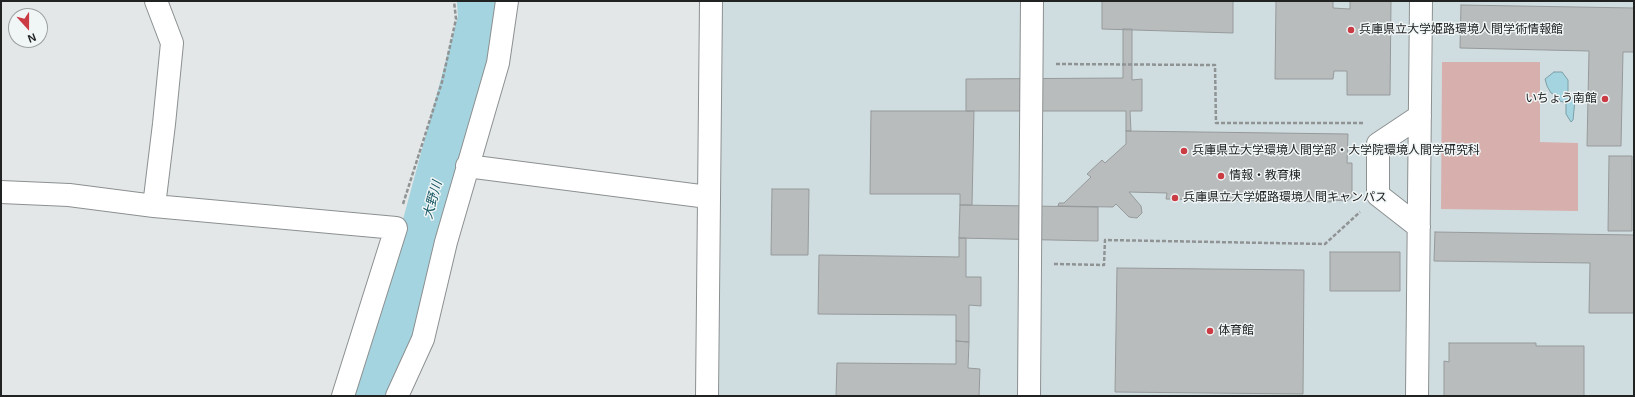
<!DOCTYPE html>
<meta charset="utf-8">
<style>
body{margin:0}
#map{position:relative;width:1635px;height:397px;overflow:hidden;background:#e3e7e8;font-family:Arial,sans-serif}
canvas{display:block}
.frame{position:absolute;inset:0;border:2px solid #212323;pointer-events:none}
.north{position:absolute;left:8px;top:8px;width:40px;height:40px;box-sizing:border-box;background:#f0f5f6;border:1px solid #9da1a2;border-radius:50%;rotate:159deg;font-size:11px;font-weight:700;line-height:16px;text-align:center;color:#212323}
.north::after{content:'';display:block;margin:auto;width:14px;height:18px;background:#cb3b44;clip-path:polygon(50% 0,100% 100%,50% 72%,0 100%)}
</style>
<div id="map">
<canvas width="1635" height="397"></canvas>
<div class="frame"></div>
<div class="north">N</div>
</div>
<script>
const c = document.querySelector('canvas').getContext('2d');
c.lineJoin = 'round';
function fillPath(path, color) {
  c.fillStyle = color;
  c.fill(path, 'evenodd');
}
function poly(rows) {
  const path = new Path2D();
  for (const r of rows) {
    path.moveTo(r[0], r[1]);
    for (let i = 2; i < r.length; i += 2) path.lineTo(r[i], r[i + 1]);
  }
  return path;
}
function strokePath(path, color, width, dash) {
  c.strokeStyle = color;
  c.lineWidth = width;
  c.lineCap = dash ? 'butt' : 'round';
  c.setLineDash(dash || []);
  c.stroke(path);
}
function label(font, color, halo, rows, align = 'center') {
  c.font = font + ' Arial,"Noto Sans JP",sans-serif';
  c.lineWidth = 3;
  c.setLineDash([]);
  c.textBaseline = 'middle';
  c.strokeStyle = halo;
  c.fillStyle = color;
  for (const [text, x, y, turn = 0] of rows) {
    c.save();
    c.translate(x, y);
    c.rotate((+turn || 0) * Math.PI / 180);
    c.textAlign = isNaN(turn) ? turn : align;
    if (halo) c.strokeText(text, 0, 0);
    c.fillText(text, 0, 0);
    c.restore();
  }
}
const built = poly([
 [718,1,1634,1,1634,396,712,396]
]);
const green = poly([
 [1442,62,1540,62,1540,142,1578,143,1578,211,1441,209]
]);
const water = poly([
 [1554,72,1562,72,1568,80,1568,94,1575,100,1573,120,1571,122,1566,114,1566,103,1560,101,1558,96,1551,93,1547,86,1545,79,1554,72]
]);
const river = poly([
 [369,396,425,230,482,19,481,1]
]);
const building = poly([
 [1102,1,1233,1,1233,33,1102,29,1102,1],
 [1276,1,1333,1,1333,8,1350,9,1350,1,1391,1,1390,95,1347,95,1347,71,1334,71,1333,79,1275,79,1276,1],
 [1461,5,1634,8,1634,52,1623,52,1621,146,1587,146,1589,51,1460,48,1461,5],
 [1123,29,1132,29,1132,80,1142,79,1142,111,1130,111,1131,131,1126,131,1126,111,966,111,966,79,1123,78,1123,29],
 [871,111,974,111,972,205,960,205,960,194,870,194,871,111],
 [1126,131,1348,134,1347,163,1352,163,1352,197,1347,201,1332,200,1331,202,1166,199,1167,193,1129,192,1141,206,1142,213,1137,218,1129,217,1116,204,1113,207,1058,206,1059,203,1064,203,1091,177,1087,174,1102,160,1105,163,1126,144,1126,131],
 [1609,156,1632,156,1632,231,1608,231,1609,156],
 [772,189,809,189,808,255,771,255,772,189],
 [960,205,1098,207,1098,241,959,238,960,205],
 [1435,232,1634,235,1634,313,1589,313,1590,263,1434,261,1435,232],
 [959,238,966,238,966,277,981,277,981,306,969,305,969,342,956,341,956,315,818,314,819,255,959,257,959,238],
 [1330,252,1400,252,1400,291,1330,291,1330,252],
 [1117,268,1304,270,1303,394,1115,392,1117,268],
 [956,341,969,342,968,368,980,369,979,396,836,396,837,363,956,364,956,341],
 [1449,343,1536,343,1536,346,1584,346,1584,396,1444,396,1444,361,1449,362,1449,343]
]);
const path = poly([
 [1056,64,1215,65,1216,123,1364,123],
 [403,204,442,82,456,19,454,1],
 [1054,264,1104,265,1105,240,1325,244,1360,212]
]);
const minor = poly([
 [467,166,708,197],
 [1,192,69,195,154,206,396,228,343,396],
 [154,206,164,124,172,43,156,1],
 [1419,227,1378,195,1378,144,1420,116],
 [397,396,423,339,446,242,498,63,507,1],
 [707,396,711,1],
 [1029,396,1032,1],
 [1417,396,1421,1]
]);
const markers = [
 [1351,30,4,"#cb3b44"],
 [1605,99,4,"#cb3b44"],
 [1184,151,4,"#cb3b44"],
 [1221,176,4,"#cb3b44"],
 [1175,198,4,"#cb3b44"],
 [1210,331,4,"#cb3b44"]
];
const poiNames = [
 ["兵庫県立大学姫路環境人間学術情報館",1359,30],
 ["いちょう南館",1597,99,"right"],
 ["兵庫県立大学環境人間学部・大学院環境人間学研究科",1192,151],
 ["情報・教育棟",1229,176],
 ["兵庫県立大学姫路環境人間キャンパス",1183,198],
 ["体育館",1218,331]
];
const waterNames = [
 ["大野川",433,200,-75]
];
fillPath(built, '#d0dde0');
fillPath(green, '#d7b0ae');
fillPath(water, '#a4d4df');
strokePath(water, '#7d9fa7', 1);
strokePath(river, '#a4d4df', 48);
fillPath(building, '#b8bcbd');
strokePath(building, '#969a9b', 1);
strokePath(minor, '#8c9091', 24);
strokePath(path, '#909394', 2.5, [4, 2]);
strokePath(minor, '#fff', 22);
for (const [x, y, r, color] of markers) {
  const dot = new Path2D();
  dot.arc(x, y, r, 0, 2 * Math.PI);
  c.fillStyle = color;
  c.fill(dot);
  strokePath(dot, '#f0f5f6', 1.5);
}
label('12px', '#212323', '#f0f5f6', poiNames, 'left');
label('italic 13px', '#135561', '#f0f5f6', waterNames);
</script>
